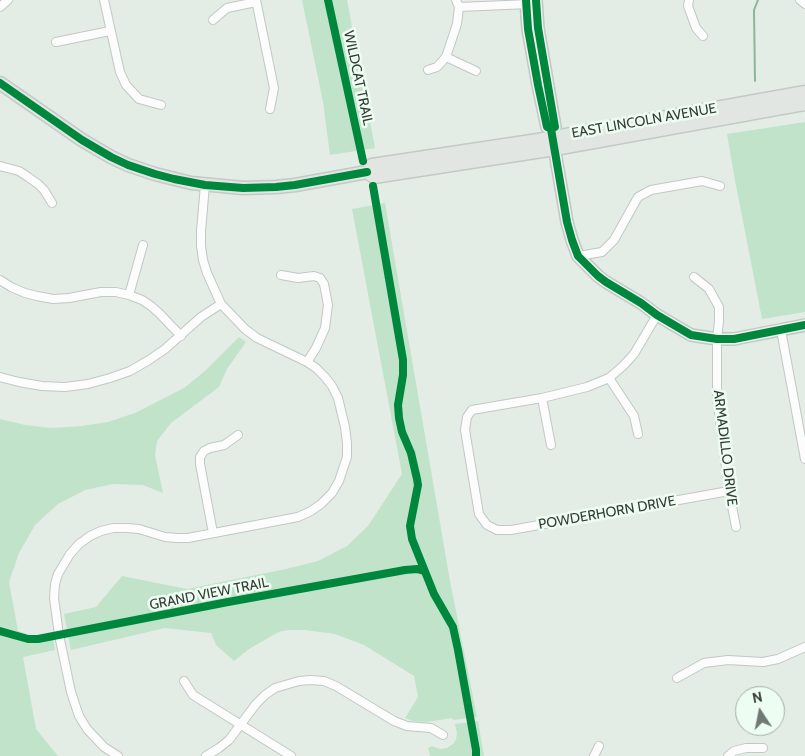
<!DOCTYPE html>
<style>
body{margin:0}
#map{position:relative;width:805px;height:756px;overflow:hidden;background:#e4ece6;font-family:Cabin,sans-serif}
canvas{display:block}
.north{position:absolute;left:735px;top:686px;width:50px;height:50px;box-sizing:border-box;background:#eefdf2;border:1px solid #a4afa7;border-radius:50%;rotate:349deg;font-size:14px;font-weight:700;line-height:20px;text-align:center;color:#353b36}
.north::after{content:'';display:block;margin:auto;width:18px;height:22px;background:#727974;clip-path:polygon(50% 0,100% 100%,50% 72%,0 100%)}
</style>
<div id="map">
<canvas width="805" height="756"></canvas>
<div class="north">N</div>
</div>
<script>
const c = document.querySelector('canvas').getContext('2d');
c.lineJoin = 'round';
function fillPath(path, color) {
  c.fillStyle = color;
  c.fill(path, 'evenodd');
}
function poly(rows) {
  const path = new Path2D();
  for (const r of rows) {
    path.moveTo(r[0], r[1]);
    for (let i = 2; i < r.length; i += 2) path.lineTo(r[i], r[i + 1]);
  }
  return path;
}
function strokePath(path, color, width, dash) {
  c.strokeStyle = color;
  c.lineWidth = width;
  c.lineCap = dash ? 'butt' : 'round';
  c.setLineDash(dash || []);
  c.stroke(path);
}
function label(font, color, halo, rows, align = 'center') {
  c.font = font + ' Cabin,sans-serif';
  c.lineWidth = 5;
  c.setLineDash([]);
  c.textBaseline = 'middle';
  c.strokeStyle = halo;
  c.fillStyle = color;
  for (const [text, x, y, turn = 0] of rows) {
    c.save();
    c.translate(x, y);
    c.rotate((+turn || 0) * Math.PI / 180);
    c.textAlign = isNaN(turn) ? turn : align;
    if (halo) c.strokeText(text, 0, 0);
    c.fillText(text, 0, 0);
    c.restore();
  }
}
const green = poly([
 [302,0,347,0,375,148,330,155,323,102],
 [805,122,805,312,762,319,734,175,727,134],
 [385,203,450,581,477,717,453,720,452,718,427,722,413,721,405,718,418,697,414,676,364,645,335,634,305,630,289,630,282,631,275,634,249,649,234,661,216,645,211,633,165,628,71,650,64,614,96,607,122,576,187,589,286,569,318,561,347,546,368,526,402,474,352,209],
 [239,337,246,342,227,369,219,387,171,423,157,441,155,455,163,493,143,485,113,484,85,490,58,504,35,525,19,553,9,582,18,631,33,636,52,633,55,650,23,657,36,729,58,756,0,756,0,419,25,425,52,428,82,426,108,422,135,413,184,388,205,371],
 [478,721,484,756,430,756,428,748,432,746,440,749,447,748,454,743,456,739,457,733,455,724]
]);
const stream = poly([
 [755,81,754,10,758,0]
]);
const street = poly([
 [104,0,120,72,126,85,139,99,161,105],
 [256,0,274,88,270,109],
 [689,0,688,6,696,28,703,36],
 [800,0,805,4],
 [0,7,8,0],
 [459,7,529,4],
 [213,20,227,8,256,2],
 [56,42,110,31],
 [446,57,476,71],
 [428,70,437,67,446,57,457,24,459,7,456,0],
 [0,166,19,171,28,177,38,184,44,190,52,203],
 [578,256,602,252,614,240,638,197,651,190,702,181,720,186],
 [281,275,298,278,314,276,320,278,324,284,328,305,325,328,316,348,307,362],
 [694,277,709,289,719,307,719,321,717,339,717,397,729,491,736,527],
 [0,280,11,287,25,293,37,296,53,299,69,298,101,292,116,292,129,295,142,300,151,306,159,313,181,336],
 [129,295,143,245],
 [657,315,634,354,623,366,609,378,587,387,542,398,472,410,467,417,465,430,479,514,487,525,497,530,511,530,729,491],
 [781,330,805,459],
 [0,377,19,382,42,386,65,387,88,384,110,378,130,371,149,360,165,349,201,317,221,304],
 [609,378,634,416,638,434],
 [542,398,551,445],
 [213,533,200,464,200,457,204,451,210,448,224,445,238,435],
 [677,678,704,663,728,660,763,662,778,659,805,647],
 [184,681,193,695,291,756],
 [118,756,104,747,87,729,79,716,71,692,59,635,54,598,55,584,58,574,70,554,79,544,90,536,101,531,113,528,127,528,139,529,165,537,177,538,188,538,298,517,311,511,321,504,332,493,339,481,347,457,347,443,345,427,338,398,332,386,325,377,316,368,307,362,257,338,245,329,221,304,207,273,203,260,201,246,201,231,205,185],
 [206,756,219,748,229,740,256,704,265,695,275,688,299,681,311,680,324,681,336,686,394,721,407,726,431,728,443,735],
 [594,756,599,746],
 [728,756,734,751,746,748,763,748]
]);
const secondary = poly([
 [526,0,528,29,538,85,547,127,551,129,567,222,572,240,578,256,598,276,606,282,641,303,657,315,691,335,717,339,734,339,805,325],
 [536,0,538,28,555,127,551,129]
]);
const primary = poly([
 [0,83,82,140,111,157,128,165,155,174,191,183,243,188,276,187,295,185,367,172,374,177,555,149,805,104],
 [367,172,372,165,538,140,805,92]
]);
const cycleway = poly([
 [328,0,363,161],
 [526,0,528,29,538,85,547,127,551,129,567,222,572,240,578,256,598,276,606,282,641,303,657,315,691,335,717,339,734,339,805,325],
 [536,0,538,28,555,127,553,128],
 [0,83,82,140,111,157,128,165,155,174,174,179,205,185,243,188,276,187,295,185,367,172],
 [373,186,403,360,403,375,398,405,399,418,402,432,411,453,417,479,418,485,410,526,412,539,434,594,453,627,458,650,476,750,476,756],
 [0,631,28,639,38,639,228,602,405,570,417,569,424,571]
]);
const streetNames = [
 ["WILDCAT TRAIL",358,78,78],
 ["EAST LINCOLN AVENUE",644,121,-10],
 ["ARMADILLO DRIVE",725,448,83],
 ["POWDERHORN DRIVE",607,513,-10],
 ["GRAND VIEW TRAIL",209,594,-11]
];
fillPath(green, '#c1e3ca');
strokePath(stream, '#8bb698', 2);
strokePath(street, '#c2c8c4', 10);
strokePath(secondary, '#c2c8c4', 14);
strokePath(primary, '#c5c9c6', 15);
strokePath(street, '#fbfcfb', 8);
strokePath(secondary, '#eef1ee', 11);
strokePath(primary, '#e1e6e3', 12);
strokePath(cycleway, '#00873e', 8);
label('14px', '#353b36', '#eefdf2', streetNames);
</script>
